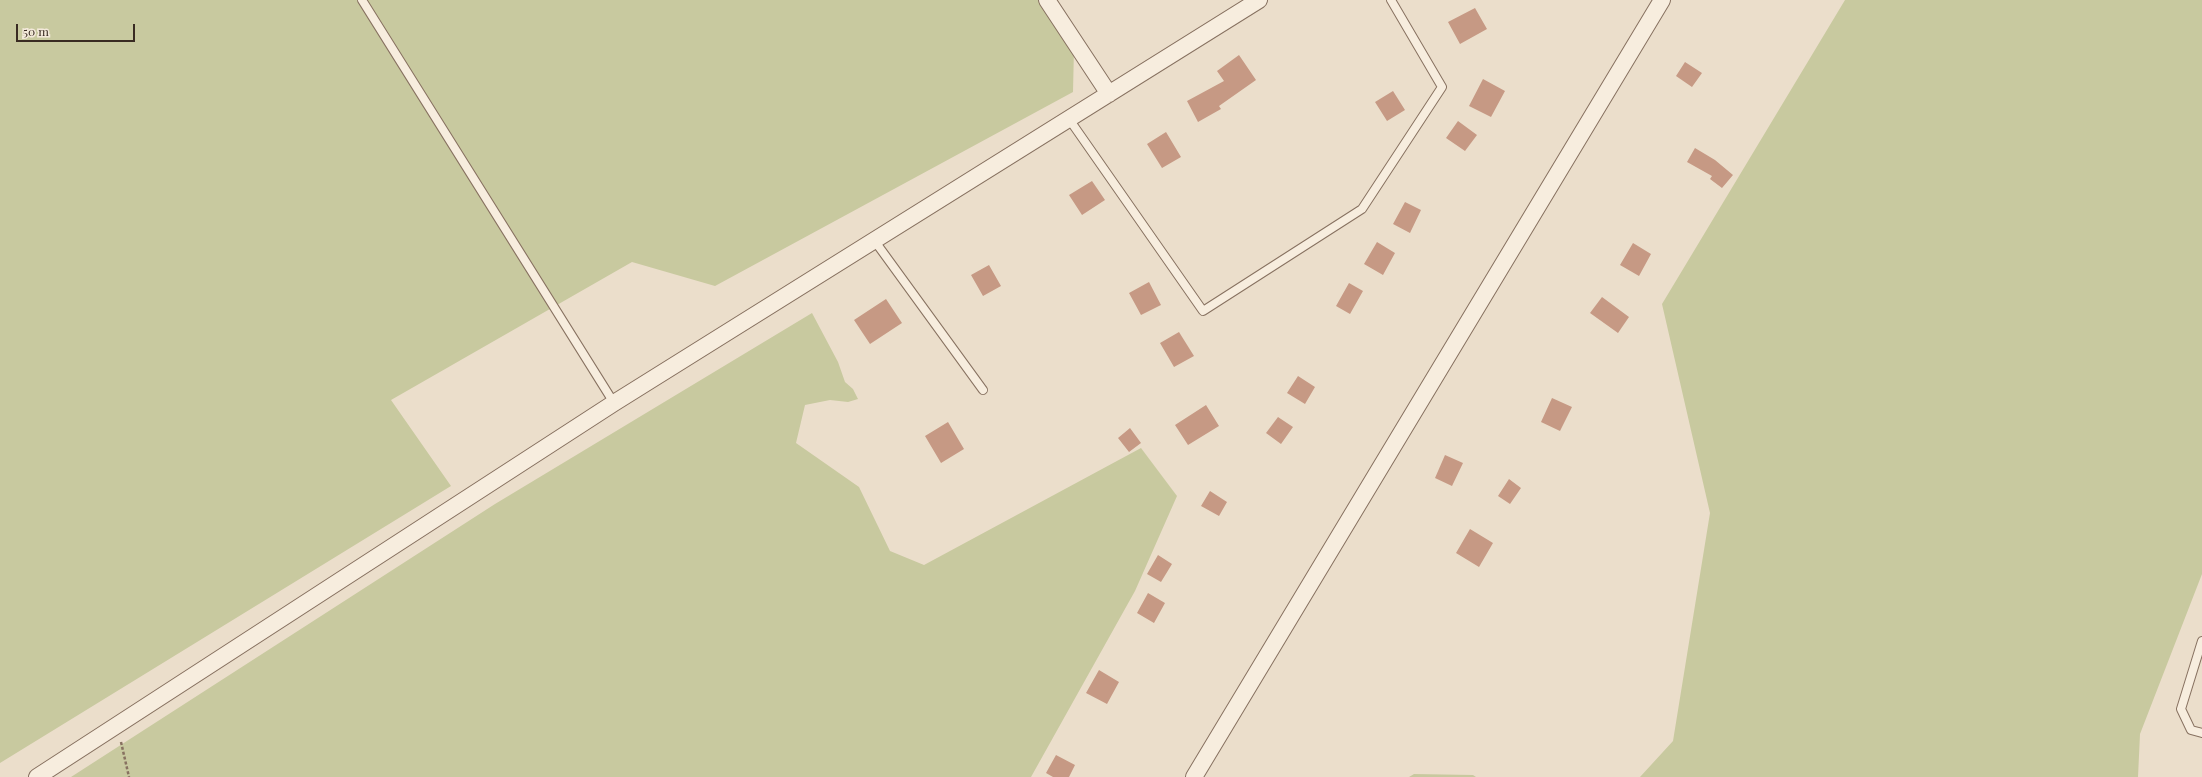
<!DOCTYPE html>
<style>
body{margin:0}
#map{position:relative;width:2202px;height:777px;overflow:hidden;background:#ebdecb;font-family:"Playfair Display",serif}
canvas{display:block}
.scale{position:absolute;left:16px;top:24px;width:119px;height:18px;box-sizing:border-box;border:2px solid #392b22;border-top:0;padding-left:5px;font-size:12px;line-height:14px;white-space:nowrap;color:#392b22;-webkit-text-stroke:3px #f3e9da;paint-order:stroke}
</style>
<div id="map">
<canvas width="2202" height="777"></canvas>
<div class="scale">50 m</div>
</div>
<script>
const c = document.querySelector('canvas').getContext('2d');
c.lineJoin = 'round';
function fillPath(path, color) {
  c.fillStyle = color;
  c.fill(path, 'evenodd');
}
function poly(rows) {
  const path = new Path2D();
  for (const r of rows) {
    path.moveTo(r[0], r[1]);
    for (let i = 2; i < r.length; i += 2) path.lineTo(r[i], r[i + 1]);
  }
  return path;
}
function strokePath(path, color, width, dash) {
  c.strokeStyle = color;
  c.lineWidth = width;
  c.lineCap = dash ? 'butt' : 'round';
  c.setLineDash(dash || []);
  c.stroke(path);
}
const green = poly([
 [0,0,1040,0,1074,48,1073,92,715,286,632,262,391,400,451,486,0,763],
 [1845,0,2202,0,2202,574,2140,734,2138,777,1640,777,1673,741,1710,513,1662,304],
 [812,313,838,362,845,382,853,389,858,399,848,402,830,400,805,405,796,443,859,487,890,551,924,565,1141,448,1177,496,1135,591,1031,777,71,777,495,504],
 [1414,774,1473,775,1476,777,1409,777]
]);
const building = poly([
 [1475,8,1487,29,1460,44,1448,22],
 [1239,55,1256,80,1219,106,1221,109,1198,122,1187,101,1224,81,1217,71],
 [1685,62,1702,73,1692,87,1676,76],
 [1483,79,1505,91,1491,117,1469,106],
 [1393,91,1405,110,1387,121,1375,102],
 [1458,121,1477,135,1465,151,1446,138],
 [1166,132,1181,157,1162,168,1147,144],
 [1695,148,1715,160,1733,175,1722,188,1710,179,1712,176,1687,162],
 [1092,181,1105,200,1082,215,1069,195],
 [1405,202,1421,210,1410,233,1393,224],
 [1377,242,1395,253,1383,275,1364,264],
 [1633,243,1651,254,1639,276,1620,265],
 [989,265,1001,286,983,296,971,275],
 [1149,282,1161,305,1141,315,1129,293],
 [1349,283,1363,291,1350,314,1336,306],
 [1602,297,1629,317,1618,333,1590,313],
 [886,299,902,323,870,344,854,320],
 [1179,332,1194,356,1174,367,1160,343],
 [1298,376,1315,387,1305,404,1287,393],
 [1552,398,1572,407,1560,431,1541,422],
 [1206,405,1219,426,1188,445,1175,425],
 [1278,417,1293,427,1281,444,1266,433],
 [948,422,964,449,941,463,925,436],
 [1130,428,1141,443,1129,452,1118,438],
 [1445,455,1463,463,1452,486,1435,478],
 [1509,479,1521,488,1510,504,1498,496],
 [1210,491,1227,502,1219,516,1201,506],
 [1470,529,1493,543,1479,567,1456,553],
 [1158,555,1172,564,1161,582,1147,574],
 [1148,593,1165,603,1154,623,1137,613],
 [1099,670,1119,682,1107,704,1086,693],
 [1056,755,1075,765,1069,777,1053,777,1046,773]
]);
const path = poly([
 [121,742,129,777]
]);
const lane = poly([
 [362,0,614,403],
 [1069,119,1203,311,1362,209,1442,87,1391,0],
 [874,240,983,390],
 [2202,641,2181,709,2191,730,2202,733]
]);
const street = poly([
 [1047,0,1109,94],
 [37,777,614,403,1259,0],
 [1194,777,1662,0]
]);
fillPath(green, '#c8c99f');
fillPath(building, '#c69984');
strokePath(lane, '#877160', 10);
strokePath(street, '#877160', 18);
strokePath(path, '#877160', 2.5, [3, 2]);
strokePath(lane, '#f7edde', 8);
strokePath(street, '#f7edde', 16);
</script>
